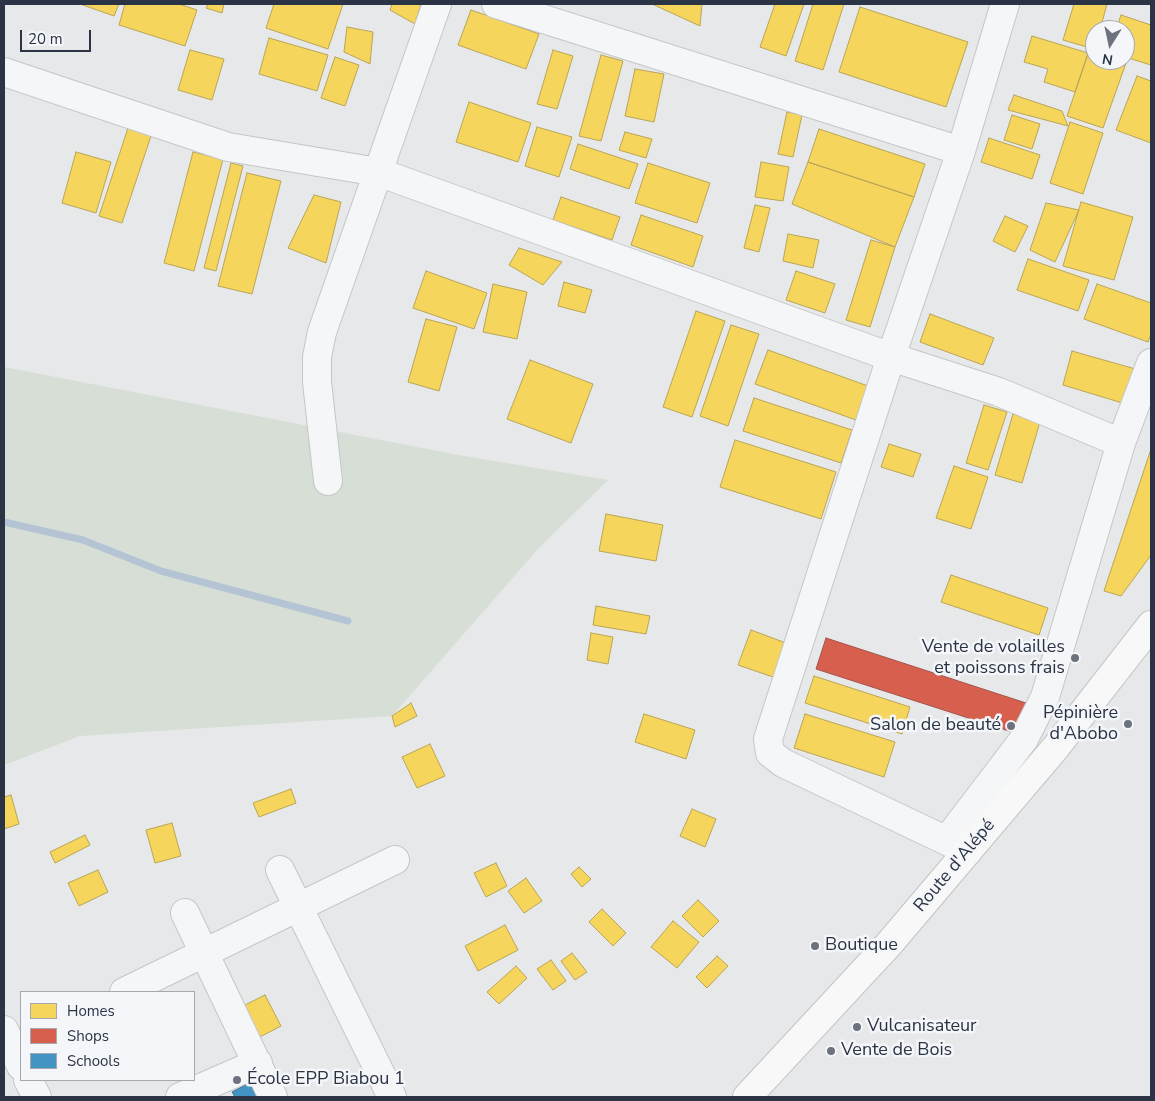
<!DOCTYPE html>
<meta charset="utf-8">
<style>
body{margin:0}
#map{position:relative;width:1155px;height:1101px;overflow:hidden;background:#e6e8ea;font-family:"Nunito Sans",sans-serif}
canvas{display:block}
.frame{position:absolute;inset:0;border:5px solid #2b3445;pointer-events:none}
.legend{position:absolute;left:20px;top:991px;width:175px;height:90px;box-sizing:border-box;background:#f4f6f9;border:1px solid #a4a8b1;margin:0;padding:6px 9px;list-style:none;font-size:15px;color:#2b3445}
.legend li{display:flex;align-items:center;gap:10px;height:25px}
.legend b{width:25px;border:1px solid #a4a8b1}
.north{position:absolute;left:1085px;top:20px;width:50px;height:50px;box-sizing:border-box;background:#f4f6f9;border:1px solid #a4a8b1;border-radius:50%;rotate:190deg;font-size:14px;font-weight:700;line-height:20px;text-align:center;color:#2b3445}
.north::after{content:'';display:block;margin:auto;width:18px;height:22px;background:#6c737f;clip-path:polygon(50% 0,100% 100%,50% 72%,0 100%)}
.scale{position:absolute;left:20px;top:30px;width:71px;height:22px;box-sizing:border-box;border:2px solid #2b3445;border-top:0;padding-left:6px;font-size:15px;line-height:18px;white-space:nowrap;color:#2b3445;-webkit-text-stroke:4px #f4f6f9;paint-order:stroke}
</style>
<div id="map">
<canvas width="1155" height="1101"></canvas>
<div class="frame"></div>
<ul class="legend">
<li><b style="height:14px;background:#f6d55c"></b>Homes</li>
<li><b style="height:14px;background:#d6604d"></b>Shops</li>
<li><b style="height:14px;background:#4393c3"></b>Schools</li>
</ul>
<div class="north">N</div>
<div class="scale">20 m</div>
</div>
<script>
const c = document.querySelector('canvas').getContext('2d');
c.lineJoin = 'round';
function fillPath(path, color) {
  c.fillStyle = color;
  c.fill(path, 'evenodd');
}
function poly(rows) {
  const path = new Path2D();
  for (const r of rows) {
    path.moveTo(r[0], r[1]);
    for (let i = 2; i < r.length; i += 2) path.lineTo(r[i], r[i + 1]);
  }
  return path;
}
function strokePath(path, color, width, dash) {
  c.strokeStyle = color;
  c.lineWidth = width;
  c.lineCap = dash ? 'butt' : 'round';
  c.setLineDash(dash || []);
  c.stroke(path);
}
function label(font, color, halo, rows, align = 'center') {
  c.font = font + ' "Nunito Sans",sans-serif';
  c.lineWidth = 5;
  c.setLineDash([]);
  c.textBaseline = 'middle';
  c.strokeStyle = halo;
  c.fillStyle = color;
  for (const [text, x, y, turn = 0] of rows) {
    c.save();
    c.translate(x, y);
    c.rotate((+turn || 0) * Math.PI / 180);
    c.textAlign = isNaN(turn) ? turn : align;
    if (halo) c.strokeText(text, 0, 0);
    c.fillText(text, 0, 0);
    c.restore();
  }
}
const green = poly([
 [4,367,458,455,608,480,538,549,392,716,80,736,4,765]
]);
const homes = poly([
 [80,4,119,4,114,16,80,4],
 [125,4,179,4,197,10,185,46,119,25,125,4],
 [208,4,224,4,222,13,206,8,208,4],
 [274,4,343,4,328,49,266,28,274,4],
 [392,4,421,4,415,24,390,10,392,4],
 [652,4,702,4,700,26,652,4],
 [775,4,804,4,786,56,760,47,775,4],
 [813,4,844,4,823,70,795,61,813,4],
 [1074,4,1107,4,1100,30,1095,30,1094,49,1063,40,1074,4],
 [860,7,968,42,946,107,839,72,860,7],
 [471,10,539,34,526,69,458,45,471,10],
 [1121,15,1151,25,1151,65,1125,57,1125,30,1116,30,1121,15],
 [347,27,373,32,370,64,344,52,347,27],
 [1032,36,1088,53,1075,92,1044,82,1048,69,1024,62,1032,36],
 [269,38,328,55,317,91,259,74,269,38],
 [190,50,224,59,212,100,178,90,190,50],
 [553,50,573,56,557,109,537,104,553,50],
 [1089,51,1095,53,1095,60,1116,60,1126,63,1103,128,1067,116,1089,51],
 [601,55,623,61,601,141,579,136,601,55],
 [335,57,359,65,345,106,321,98,335,57],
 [635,69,664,74,654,122,625,116,635,69],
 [1137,76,1151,81,1151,143,1116,130,1137,76],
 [1014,95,1062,111,1068,126,1008,110,1014,95],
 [469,102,531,123,518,162,456,142,469,102],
 [787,112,802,115,793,157,778,154,787,112],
 [1012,115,1040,124,1032,149,1004,140,1012,115],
 [1070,122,1103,133,1083,194,1050,183,1070,122],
 [129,125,152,133,122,223,99,216,129,125],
 [537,127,572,137,559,177,525,166,537,127],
 [819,129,925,164,914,197,808,162,819,129],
 [625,132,652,139,646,158,619,150,625,132],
 [989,138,1040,155,1032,179,981,162,989,138],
 [578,144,638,164,629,189,570,169,578,144],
 [76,152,111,162,96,213,62,203,76,152],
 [193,152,223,159,194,271,164,263,193,152],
 [761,162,789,167,783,201,755,197,761,162],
 [808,162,914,197,895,247,792,204,808,162],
 [231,163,243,166,216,271,204,268,231,163],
 [648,163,710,183,697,223,635,203,648,163],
 [247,173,281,181,252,294,218,286,247,173],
 [314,195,341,202,326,263,288,248,314,195],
 [561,197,620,217,612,240,553,220,561,197],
 [1081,202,1133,217,1114,280,1063,266,1081,202],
 [1046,203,1079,210,1055,262,1030,250,1046,203],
 [755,205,770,208,759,252,744,248,755,205],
 [641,215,703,236,693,267,631,245,641,215],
 [1005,216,1028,226,1015,252,993,241,1005,216],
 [788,234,819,240,813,268,783,261,788,234],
 [871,240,895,247,870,327,846,320,871,240],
 [519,248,562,262,543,285,509,265,519,248],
 [1028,259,1089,280,1078,311,1017,290,1028,259],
 [426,271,487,293,474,329,413,308,426,271],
 [796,271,835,284,825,313,786,300,796,271],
 [564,282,592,290,585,313,558,306,564,282],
 [493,284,527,292,517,339,483,332,493,284],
 [1097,284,1151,303,1151,334,1148,342,1084,319,1097,284],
 [696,311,725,321,692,417,663,407,696,311],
 [930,314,994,338,983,365,920,342,930,314],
 [426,319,457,327,439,391,408,382,426,319],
 [731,325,759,334,728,426,700,416,731,325],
 [768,350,868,386,856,420,755,384,768,350],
 [1072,351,1139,370,1129,405,1063,385,1072,351],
 [530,360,593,384,571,443,507,419,530,360],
 [754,398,852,430,841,463,743,431,754,398],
 [984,405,1007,412,988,470,966,463,984,405],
 [1013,414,1040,422,1022,483,995,475,1013,414],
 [735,440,836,472,821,519,720,487,735,440],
 [889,444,921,454,913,477,881,467,889,444],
 [1151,449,1151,555,1121,596,1104,591,1151,449],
 [954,466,988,477,971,529,936,518,954,466],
 [606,514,663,525,656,561,599,551,606,514],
 [951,575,1048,608,1039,635,941,602,951,575],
 [596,606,650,616,646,634,593,625,596,606],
 [751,630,786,643,773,677,738,665,751,630],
 [591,633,613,637,608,664,587,660,591,633],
 [814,676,910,707,902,734,805,703,814,676],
 [411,703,417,716,395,727,392,716,411,703],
 [644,714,695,730,686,759,635,742,644,714],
 [805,714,895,742,884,777,794,748,805,714],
 [430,744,445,776,417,788,402,757,430,744],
 [291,789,296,803,259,817,253,803,291,789],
 [11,795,19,824,4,829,4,797,11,795],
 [692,809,716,819,705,847,680,836,692,809],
 [172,823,181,856,155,863,146,830,172,823],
 [85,835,90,845,55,863,50,852,85,835],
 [496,863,507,886,486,897,474,873,496,863],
 [579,867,591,879,582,887,571,874,579,867],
 [98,870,108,892,79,906,68,883,98,870],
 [526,878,542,901,524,913,508,891,526,878],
 [698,900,719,921,703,937,682,916,698,900],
 [602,909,626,933,613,946,589,922,602,909],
 [673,921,699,942,677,968,651,947,673,921],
 [505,925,518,950,478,971,465,946,505,925],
 [572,953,587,972,575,980,561,961,572,953],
 [717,956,728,966,707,988,696,977,717,956],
 [551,960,566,981,553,990,537,969,551,960],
 [516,966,527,978,499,1004,487,992,516,966],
 [265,995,281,1026,254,1040,237,1009,265,995]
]);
const shops = poly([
 [826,638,1026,703,1015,733,816,669,826,638]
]);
const schools = poly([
 [251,1082,259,1097,235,1097,232,1092,251,1082]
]);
const stream = poly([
 [4,522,83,540,161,571,348,621]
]);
const minor = poly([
 [496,4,961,151],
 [4,72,228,147,378,172,891,357,999,392,1121,443],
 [328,481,317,382,317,357,322,332,437,4],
 [947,840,1024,739,1045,697,1121,443,1151,363],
 [968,851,783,763,770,753,768,739,891,357,961,151,1005,4],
 [280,870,392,1097],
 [185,913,273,1097],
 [124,992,395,860],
 [4,1030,21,1066],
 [28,1080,37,1097],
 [180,1097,258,1063]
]);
const major = poly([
 [747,1097,889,944,1056,747,1151,625]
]);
const markers = [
 [1075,658,5,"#6c737f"],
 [1128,724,5,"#6c737f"],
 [1011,726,5,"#6c737f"],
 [815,946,5,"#6c737f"],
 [857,1027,5,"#6c737f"],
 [831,1051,5,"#6c737f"],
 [237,1080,5,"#6c737f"]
];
const poiNames = [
 ["Vente de volailles",1065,648,"right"],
 ["et poissons frais",1065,669,"right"],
 ["Pépinière",1118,714,"right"],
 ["d'Abobo",1118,735,"right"],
 ["Salon de beauté",1001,726,"right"],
 ["Boutique",825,946],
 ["Vulcanisateur",867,1027],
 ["Vente de Bois",841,1051],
 ["École EPP Biabou 1",247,1080]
];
const streetNames = [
 ["Route d'Alépé",955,866,-50]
];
fillPath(green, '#d6ded6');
fillPath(homes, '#f6d55c');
strokePath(homes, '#b9a555', 1);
fillPath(shops, '#d6604d');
strokePath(shops, '#a3534b', 1);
fillPath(schools, '#4393c3');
strokePath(schools, '#3c769d', 1);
strokePath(stream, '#b4c4d5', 7);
strokePath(minor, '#c4c6c8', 30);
strokePath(major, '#c2c5c8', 30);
strokePath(minor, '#f5f6f7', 28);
strokePath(major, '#f8f8f8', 28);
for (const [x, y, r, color] of markers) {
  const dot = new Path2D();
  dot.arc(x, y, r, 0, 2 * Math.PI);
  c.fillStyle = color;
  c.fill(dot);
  strokePath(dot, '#f4f6f9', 2);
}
label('18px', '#2b3445', '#f4f6f9', poiNames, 'left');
label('18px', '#2b3445', '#f4f6f9', streetNames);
</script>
